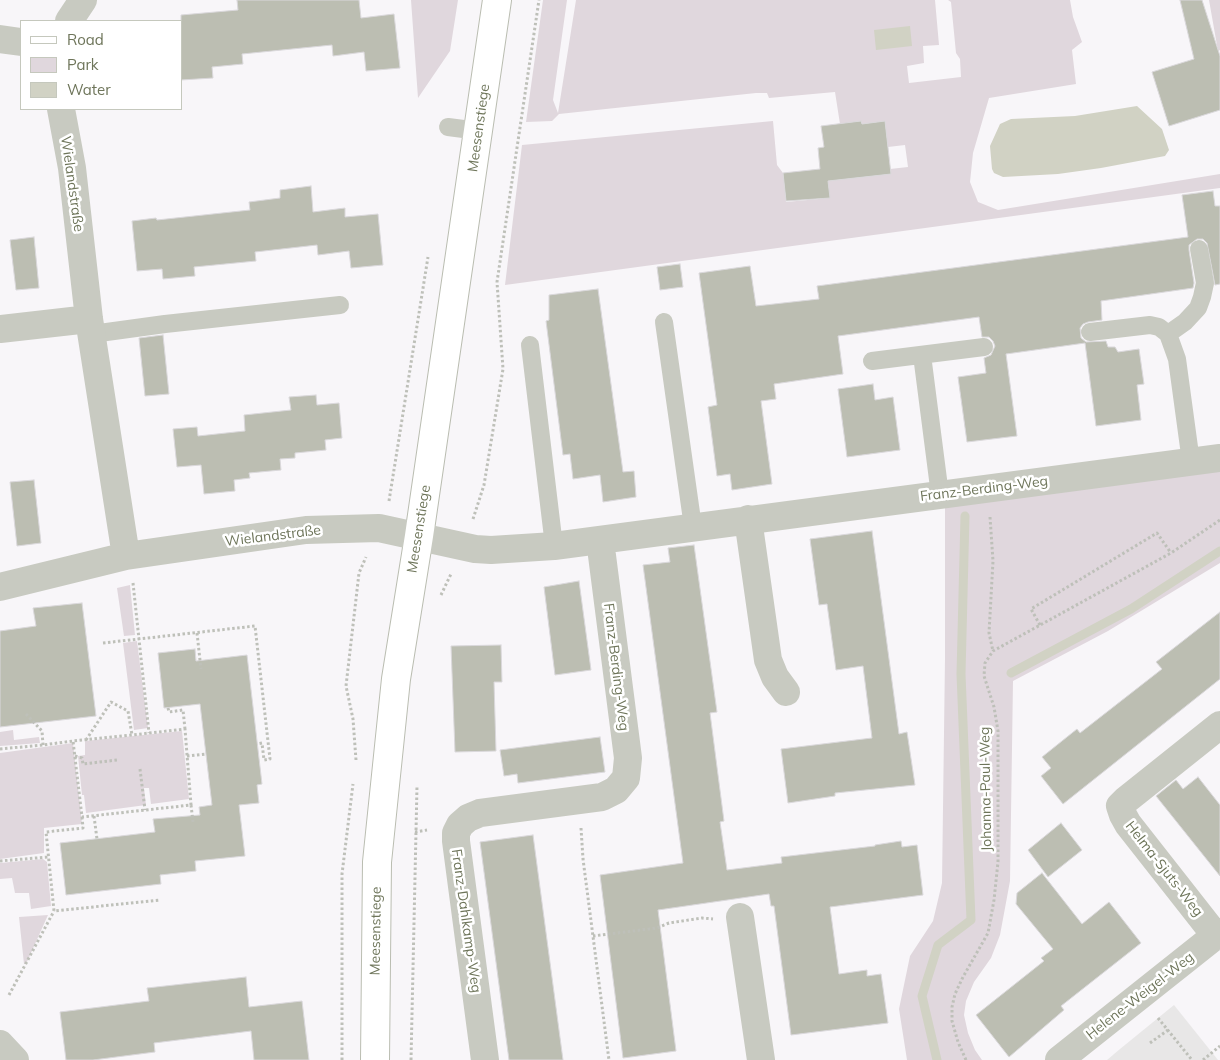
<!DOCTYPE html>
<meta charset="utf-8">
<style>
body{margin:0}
#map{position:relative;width:1220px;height:1060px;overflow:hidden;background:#f8f6f9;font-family:Mulish,sans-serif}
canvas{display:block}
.legend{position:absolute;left:20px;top:20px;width:162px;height:90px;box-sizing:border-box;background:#fff;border:1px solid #c5c8bd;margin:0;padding:6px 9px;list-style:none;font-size:15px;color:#6e755a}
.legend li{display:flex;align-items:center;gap:10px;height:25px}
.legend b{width:25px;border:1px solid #c5c8bd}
</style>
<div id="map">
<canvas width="1220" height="1060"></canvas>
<ul class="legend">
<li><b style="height:6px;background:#fff"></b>Road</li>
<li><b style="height:14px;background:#e0d7dd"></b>Park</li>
<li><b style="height:14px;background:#d1d2c4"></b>Water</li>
</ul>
</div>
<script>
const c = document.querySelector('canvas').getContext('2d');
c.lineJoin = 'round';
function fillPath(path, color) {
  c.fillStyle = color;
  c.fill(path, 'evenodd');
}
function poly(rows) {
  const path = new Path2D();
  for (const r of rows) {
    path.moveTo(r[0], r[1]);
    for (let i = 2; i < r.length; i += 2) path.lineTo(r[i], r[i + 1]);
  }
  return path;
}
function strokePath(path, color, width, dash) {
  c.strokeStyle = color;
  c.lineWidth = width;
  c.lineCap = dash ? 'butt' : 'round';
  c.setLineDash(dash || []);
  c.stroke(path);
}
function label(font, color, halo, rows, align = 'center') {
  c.font = font + ' Mulish,sans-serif';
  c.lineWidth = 5;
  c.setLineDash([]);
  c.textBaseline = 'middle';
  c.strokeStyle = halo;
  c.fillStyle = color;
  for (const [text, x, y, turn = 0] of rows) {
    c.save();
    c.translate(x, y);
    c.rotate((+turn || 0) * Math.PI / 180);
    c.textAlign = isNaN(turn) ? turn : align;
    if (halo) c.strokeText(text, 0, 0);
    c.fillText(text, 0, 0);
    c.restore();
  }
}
const built = poly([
 [1174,1005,1218,1060,1107,1060,1120,1049]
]);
const green = poly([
 [411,0,458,0,450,51,418,98],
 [543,0,567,0,553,100,558,113,576,0,935,0,939,45,923,46,924,63,907,66,909,83,961,77,960,59,956,53,951,2,948,0,1070,0,1073,17,1082,42,1072,50,1076,84,989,98,973,153,970,182,978,202,998,210,1220,174,1220,188,505,285,522,145,773,121,777,165,783,173,786,202,829,198,828,181,891,174,890,169,908,167,905,145,888,147,885,121,862,124,861,121,840,124,835,92,769,98,767,93,756,93,559,114,552,121,526,122],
 [1209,0,1220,0,1220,50,1218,51],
 [1220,471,1220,563,1108,631,1013,681,1010,881,1000,935,991,958,974,982,966,1001,964,1015,968,1033,975,1050,982,1060,907,1060,899,1009,910,956,933,921,942,883,945,658,945,507],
 [130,585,135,635,124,636,117,588],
 [137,641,148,728,134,730,123,643],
 [13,730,14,740,39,737,40,743,0,746,0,732],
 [182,731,189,799,151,804,149,788,144,788,146,805,86,813,84,795,82,795,78,756,85,755,85,741],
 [73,743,82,824,44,828,44,853,0,859,0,753],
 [43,859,47,862,51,906,31,909,29,893,15,893,12,878,0,879,0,863],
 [48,915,26,964,24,964,19,917]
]);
const water = poly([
 [910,26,912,46,876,50,874,30],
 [1137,106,1162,129,1169,150,1165,156,1101,168,1058,174,1003,177,994,173,992,169,990,146,1000,124,1011,119,1075,116]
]);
const stream = poly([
 [1011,673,1131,609,1220,551],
 [937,1060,922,996,938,945,971,920,961,674,965,516]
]);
const building = poly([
 [237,0,359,0,361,18,394,14,400,68,366,71,364,52,333,56,332,45,242,54,243,64,212,67,213,78,181,80,181,15,238,10,237,0],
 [1180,0,1202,0,1220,56,1220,110,1169,126,1152,72,1194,59,1180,0],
 [861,121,862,124,885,121,891,174,828,181,830,198,786,201,783,173,820,169,818,148,824,147,821,126,861,121],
 [311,186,313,212,345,208,345,217,378,214,383,265,351,268,349,251,318,255,317,245,255,252,256,261,194,267,195,276,163,279,162,269,137,271,132,221,156,218,157,220,250,210,249,202,280,198,280,190,311,186],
 [1213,191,1215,206,1220,206,1220,284,1215,285,1207,243,1203,239,1197,239,1189,245,1189,250,1194,283,1193,288,1101,301,1102,320,1088,322,1083,324,1080,328,1081,338,1086,342,1106,341,1108,347,1115,347,1118,352,1139,349,1144,384,1137,385,1141,420,1096,426,1085,343,1006,354,1017,436,967,442,958,377,986,373,984,358,991,355,995,346,993,341,989,337,982,337,979,317,838,336,843,374,774,384,776,399,761,401,772,484,732,490,730,474,717,476,708,407,717,405,699,273,750,266,756,306,819,299,817,286,1188,237,1182,195,1213,191],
 [34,237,39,288,16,290,10,240,34,237],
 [680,264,683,287,660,290,657,267,680,264],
 [598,289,623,472,634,471,636,497,603,502,600,475,573,479,570,454,563,455,546,321,549,320,549,295,598,289],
 [163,335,169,394,145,396,139,338,163,335],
 [873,384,875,400,893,397,900,450,847,457,838,389,873,384],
 [316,395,317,405,339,403,342,438,325,440,326,450,295,453,295,458,280,459,281,470,249,473,250,478,234,480,235,491,204,494,201,465,177,467,173,429,197,427,198,436,245,431,244,415,291,410,289,397,316,395],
 [34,480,41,543,17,546,10,482,34,480],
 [872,531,899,734,907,732,915,785,835,793,835,796,788,803,781,749,872,738,863,666,836,670,827,604,819,605,810,539,872,531],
 [694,545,717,712,710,713,724,821,720,822,727,870,782,863,781,857,875,846,875,845,901,841,902,847,917,845,923,895,830,907,839,974,867,970,867,976,881,974,888,1023,791,1035,774,906,771,906,769,894,658,910,676,1051,623,1058,600,875,683,863,643,565,670,562,668,548,694,545],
 [579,581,591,670,555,675,544,587,579,581],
 [82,603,96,716,0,727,0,631,36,626,33,608,82,603],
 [1220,612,1220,679,1063,804,1041,776,1051,768,1042,757,1077,729,1080,733,1162,669,1156,662,1220,612],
 [501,645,502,682,494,682,496,751,455,752,451,646,501,645],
 [195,649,196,661,247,655,262,784,257,785,259,803,239,805,245,856,195,861,196,871,160,875,161,884,66,895,60,843,155,832,153,819,200,815,199,807,212,805,200,704,164,708,158,653,195,649],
 [600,737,605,772,518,783,517,774,504,776,500,750,600,737],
 [1198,777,1220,805,1220,876,1156,796,1176,780,1183,789,1198,777],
 [1061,823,1082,850,1048,877,1028,850,1061,823],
 [533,835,563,1060,509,1060,480,842,533,835],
 [1042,873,1082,924,1109,902,1141,943,1061,1006,1064,1010,1009,1057,976,1015,1044,961,1041,958,1053,949,1016,904,1017,893,1042,873],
 [246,977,249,1007,302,1001,309,1060,254,1060,251,1031,154,1043,155,1052,93,1060,66,1060,60,1012,149,1001,147,988,246,977]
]);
const path = poly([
 [389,501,428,257],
 [990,517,993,561,989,633,993,651],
 [473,519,484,485,503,369,497,282,539,0],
 [133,583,149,733],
 [441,595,451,574],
 [1040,625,1031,609,1157,533,1171,553],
 [197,633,201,669],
 [103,643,255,626,270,759,264,760,262,743,257,744],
 [168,708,169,712,183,710,185,729],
 [26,714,42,731,43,745],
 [86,740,111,702,128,711,132,735],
 [0,749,43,745,73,741,132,735,185,729,191,805,82,817,73,741],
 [75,756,82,758,83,764,117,760],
 [187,756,206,754],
 [356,760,353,719,346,686,359,573,366,557],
 [140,769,145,810],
 [191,805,193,822],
 [94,816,97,839],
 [82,817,83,828,46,832,54,911,160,900],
 [581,828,583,859,609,1060],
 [415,832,427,830],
 [0,861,48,857],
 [593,936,657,928,669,923,702,918,713,919],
 [9,995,54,911],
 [1158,1018,1192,1060],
 [1150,1043,1168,1030],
 [342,1060,342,874,353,784],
 [411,1060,417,786],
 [966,1060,958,1042,952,1021,952,1007,955,994,963,977,988,933,994,900,998,862,998,731,994,707,984,676,985,663,993,651,1171,553,1220,520],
 [1203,1060,1220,1046]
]);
const lane = poly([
 [448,127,479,131],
 [664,322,693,527],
 [1090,332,1150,325,1159,327,1168,334,1177,359,1191,462],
 [92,334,165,324,340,305],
 [1168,334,1185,322,1198,308,1202,297,1205,283,1199,249],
 [530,345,554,546],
 [922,355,940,495],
 [872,361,984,347]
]);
const street = poly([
 [69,21,83,0],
 [0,39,21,42],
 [61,109,72,168,89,319,126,556],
 [0,329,89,319],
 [748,519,768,660,775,677,786,692],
 [0,587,126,556,306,530,379,528,475,549,491,550,554,546,1220,458],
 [740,917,761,1060],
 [1216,936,1128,824,1123,815,1120,806,1126,800,1220,725],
 [0,1044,15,1060],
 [485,1060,456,841,456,833,460,825,468,818,480,813,602,797,616,790,626,778,628,758,600,540],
 [1059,1060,1220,932]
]);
const secondary = poly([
 [375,1060,377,862,396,679,419,536,497,0]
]);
const streetNames = [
 ["Meesenstiege",479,128,-82],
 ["Wielandstraße",72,184,82],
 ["Franz-Berding-Weg",984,489,-7],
 ["Meesenstiege",419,529,-81],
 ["Wielandstraße",273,536,-7],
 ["Franz-Berding-Weg",616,667,83],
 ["Johanna-Paul-Weg",986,789,-91],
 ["Helma-Sjuts-Weg",1164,869,52],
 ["Franz-Dahlkamp-Weg",466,921,82],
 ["Meesenstiege",376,931,-89],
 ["Helene-Weigel-Weg",1140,996,-38]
];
fillPath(built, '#e8e7e7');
fillPath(green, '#e0d7dd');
fillPath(water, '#d1d2c4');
strokePath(stream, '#d1d2c4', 9);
fillPath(building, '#bcbeb2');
strokePath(building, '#dad8db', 1);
strokePath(secondary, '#babdb1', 30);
strokePath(path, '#bec0b9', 3, [2.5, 2.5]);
strokePath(lane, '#c8cac1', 18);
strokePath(street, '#c8cac1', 28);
strokePath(secondary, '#fff', 28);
label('14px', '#6e755a', '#fff', streetNames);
</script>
